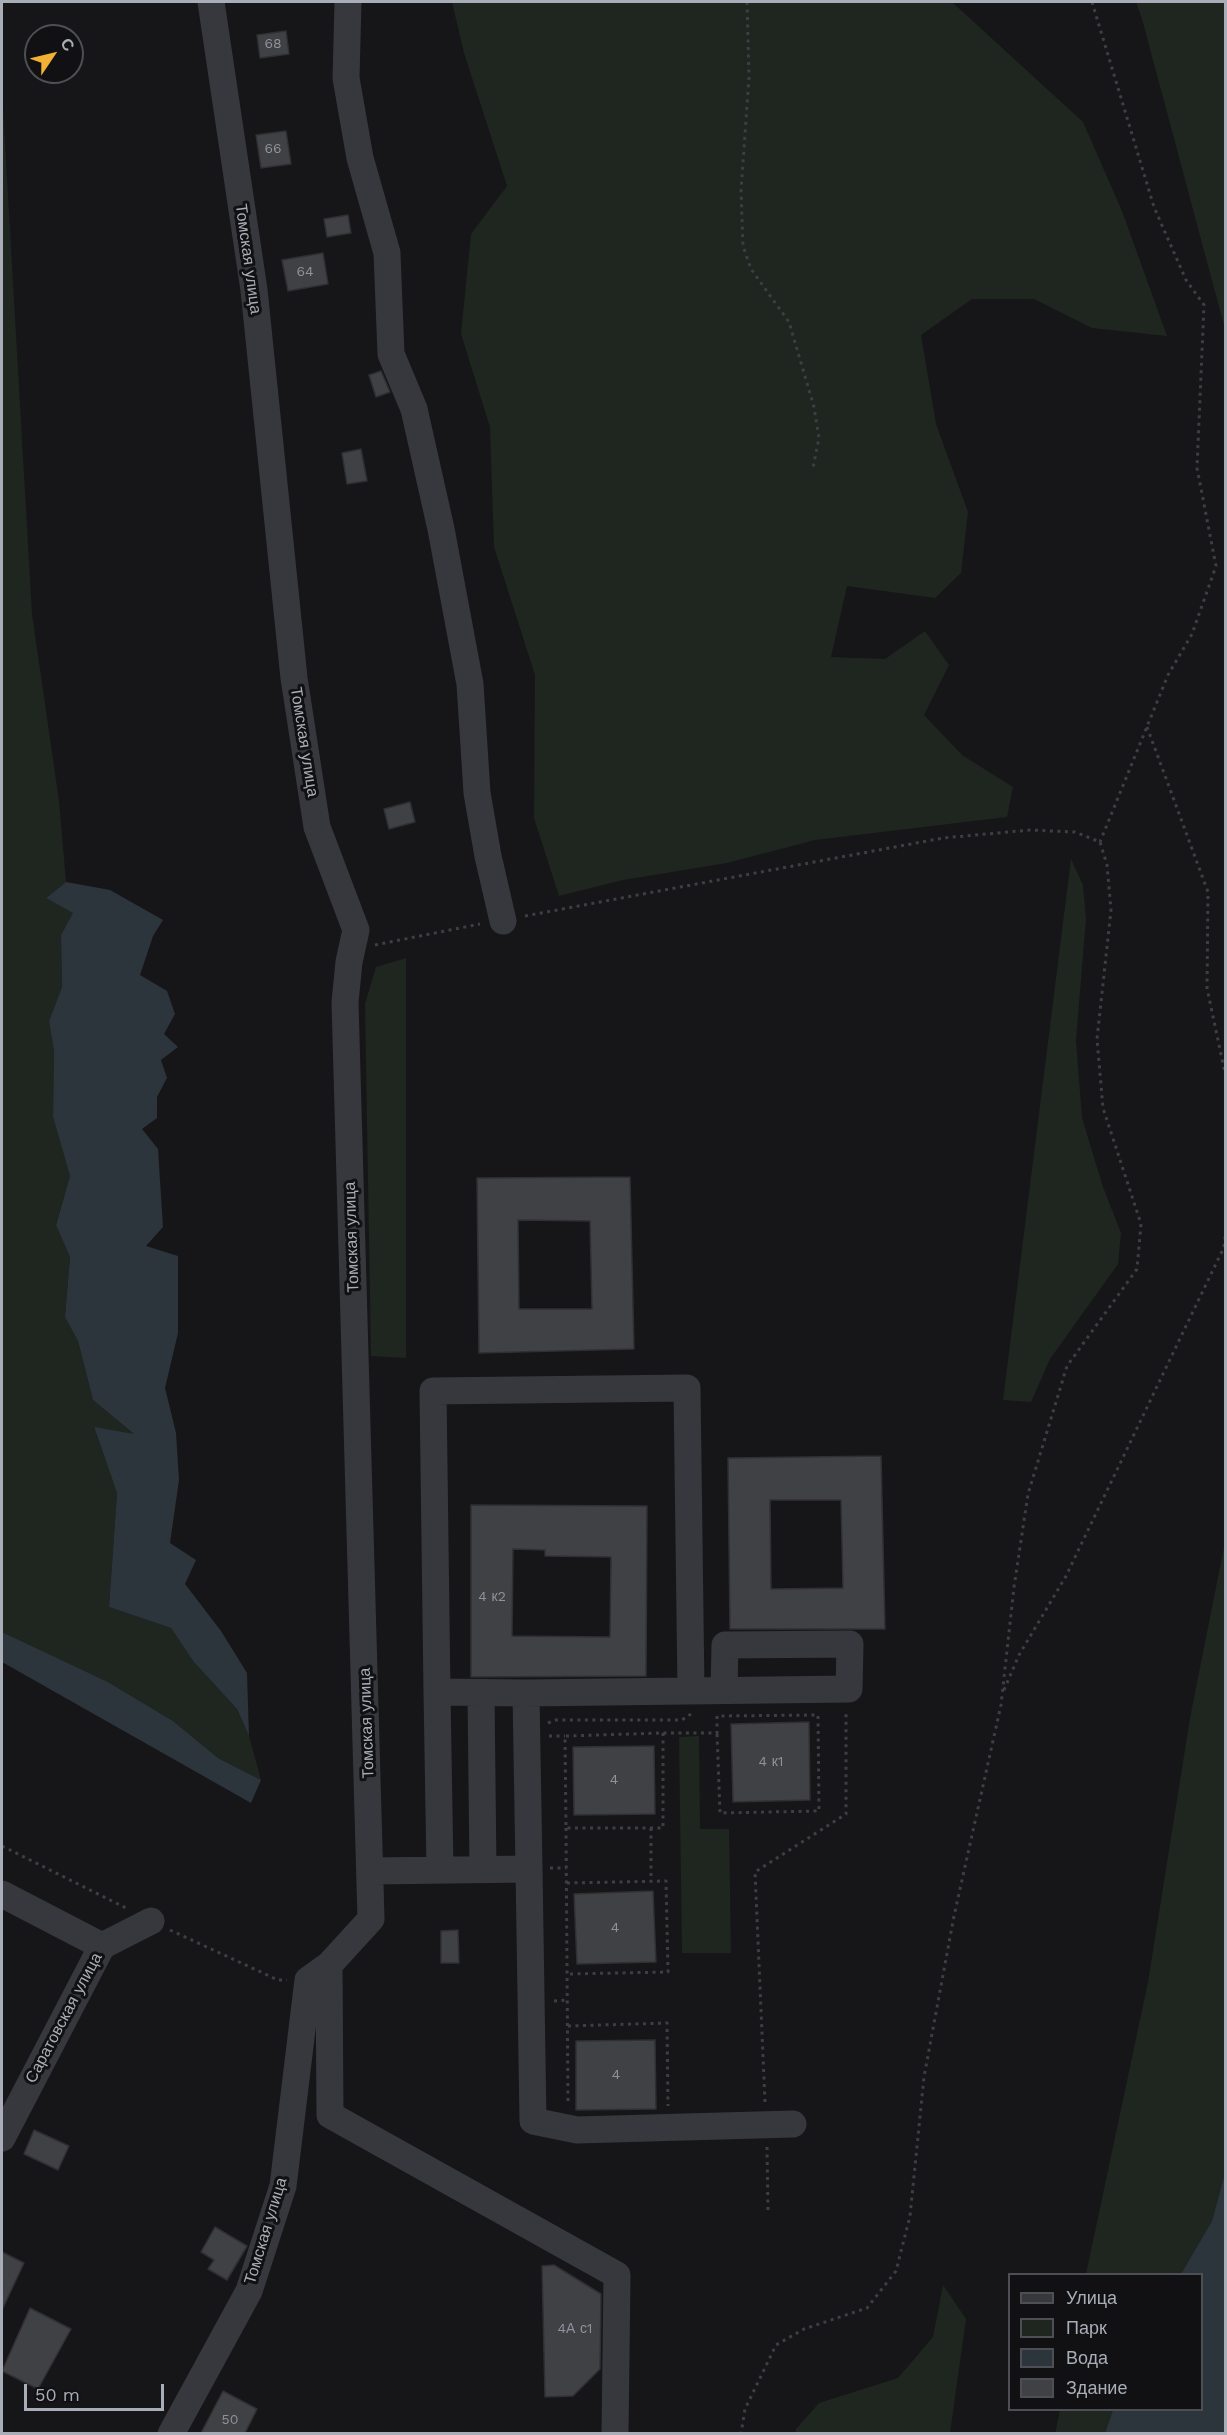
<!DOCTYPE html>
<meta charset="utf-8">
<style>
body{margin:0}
#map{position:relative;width:1227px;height:2435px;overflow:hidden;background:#161618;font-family:"Work Sans",sans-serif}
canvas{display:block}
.frame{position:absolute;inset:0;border:3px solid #a8adb8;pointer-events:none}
.legend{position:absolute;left:1008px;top:2273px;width:195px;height:138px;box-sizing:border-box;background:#111113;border:2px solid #4d4f55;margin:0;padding:8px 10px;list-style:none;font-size:18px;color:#a8adb8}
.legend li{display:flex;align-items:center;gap:12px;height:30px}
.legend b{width:30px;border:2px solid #4d4f55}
.north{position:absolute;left:24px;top:24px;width:60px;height:60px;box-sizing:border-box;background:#111113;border:2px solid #4d4f55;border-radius:50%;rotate:55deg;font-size:16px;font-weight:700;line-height:24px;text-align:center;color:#a8adb8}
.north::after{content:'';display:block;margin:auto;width:21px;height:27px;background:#f2b134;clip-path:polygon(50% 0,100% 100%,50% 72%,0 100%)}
.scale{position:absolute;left:24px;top:2384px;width:140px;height:27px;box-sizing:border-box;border:3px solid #a8adb8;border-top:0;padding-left:8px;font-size:18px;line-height:21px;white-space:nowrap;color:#a8adb8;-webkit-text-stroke:4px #111113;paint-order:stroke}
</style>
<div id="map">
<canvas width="1227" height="2435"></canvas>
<div class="frame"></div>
<ul class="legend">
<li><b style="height:8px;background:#37383d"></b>Улица</li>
<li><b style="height:16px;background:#1e261f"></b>Парк</li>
<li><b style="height:16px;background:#2c353c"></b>Вода</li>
<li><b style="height:16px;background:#404145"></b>Здание</li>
</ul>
<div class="north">С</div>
<div class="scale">50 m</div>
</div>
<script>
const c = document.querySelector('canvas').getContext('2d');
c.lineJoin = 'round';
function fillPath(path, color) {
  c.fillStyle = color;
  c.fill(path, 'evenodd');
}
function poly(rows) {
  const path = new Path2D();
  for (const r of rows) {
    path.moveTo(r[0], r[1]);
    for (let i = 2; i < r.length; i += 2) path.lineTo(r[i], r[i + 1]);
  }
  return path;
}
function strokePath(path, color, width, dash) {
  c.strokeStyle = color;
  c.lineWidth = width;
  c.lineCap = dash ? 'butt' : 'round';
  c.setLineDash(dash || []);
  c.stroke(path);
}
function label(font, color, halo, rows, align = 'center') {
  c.font = font + ' "Work Sans",sans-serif';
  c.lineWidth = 6;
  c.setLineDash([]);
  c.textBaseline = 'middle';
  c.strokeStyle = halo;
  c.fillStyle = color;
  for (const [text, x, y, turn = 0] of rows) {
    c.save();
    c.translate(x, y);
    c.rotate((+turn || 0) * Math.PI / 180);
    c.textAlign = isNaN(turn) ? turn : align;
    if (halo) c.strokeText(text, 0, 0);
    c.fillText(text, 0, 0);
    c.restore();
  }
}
const green = poly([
 [452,2,952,2,1083,122,1122,211,1167,336,1092,328,1034,299,972,299,921,335,936,424,968,512,961,573,935,598,847,586,831,657,885,659,925,631,949,665,924,715,962,755,1013,787,1007,817,815,840,727,863,623,880,559,896,534,818,535,675,494,547,490,427,461,334,471,234,507,186,464,53],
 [1136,2,1225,2,1225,329,1142,19],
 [2,91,32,614,59,801,66,882,46,898,74,913,61,935,62,987,49,1021,54,1051,53,1117,70,1176,56,1224,70,1257,65,1317,78,1341,93,1400,135,1435,94,1428,117,1493,109,1607,171,1628,193,1661,237,1709,249,1736,261,1780,218,1758,173,1721,108,1682,2,1632],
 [1071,859,1083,885,1086,919,1076,1040,1082,1118,1103,1187,1121,1233,1118,1264,1050,1359,1031,1402,1003,1400],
 [406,958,406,1358,371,1356,365,1004,376,967],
 [1225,1542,1225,2173,1212,2221,1181,2274,1086,2274,1148,1982,1190,1718],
 [699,1736,700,1829,729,1829,731,1953,682,1953,679,1737],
 [943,2285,966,2319,950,2433,795,2433,796,2429,819,2403,898,2378,933,2337],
 [1060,2410,1113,2410,1105,2433,1055,2434]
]);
const water = poly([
 [66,882,110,890,163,920,153,936,140,975,167,991,175,1014,164,1034,178,1047,161,1060,167,1078,157,1097,157,1118,142,1129,158,1149,163,1227,146,1246,178,1256,178,1333,165,1388,176,1433,179,1480,170,1543,196,1560,185,1584,221,1631,247,1673,249,1736,237,1709,193,1661,171,1628,109,1607,117,1493,94,1427,134,1434,93,1400,78,1341,65,1317,70,1257,56,1225,70,1176,53,1117,54,1051,49,1021,62,987,61,935,73,913,46,898],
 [2,1632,108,1682,173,1721,218,1758,261,1780,251,1803,2,1662],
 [1225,2173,1225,2433,1105,2433,1113,2410,1202,2410,1202,2274,1181,2274,1212,2221]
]);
const building = poly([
 [286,31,289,54,260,58,257,35,286,31],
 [286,131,291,164,261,168,256,135,286,131],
 [348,215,351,233,327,237,324,219,348,215],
 [323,253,328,284,288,291,282,260,323,253],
 [381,371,390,392,376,397,369,375,381,371],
 [361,449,367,481,347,484,342,453,361,449],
 [410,802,415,822,389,829,384,809,410,802],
 [630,1177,634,1349,479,1353,477,1178,630,1177],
 [518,1220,590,1221,592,1309,519,1309,518,1220],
 [881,1456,885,1629,730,1629,728,1458,881,1456],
 [770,1500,841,1500,843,1588,771,1589,770,1500],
 [471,1505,647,1506,646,1676,471,1677,471,1505],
 [513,1549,545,1550,545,1556,611,1557,610,1637,512,1636,513,1549],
 [809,1722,810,1800,733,1802,731,1724,809,1722],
 [654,1746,655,1814,574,1815,573,1747,654,1746],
 [653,1891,656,1962,577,1964,574,1894,653,1891],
 [458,1930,459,1963,441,1963,441,1931,458,1930],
 [655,2040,656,2109,576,2110,576,2041,655,2040],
 [34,2130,69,2146,58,2170,24,2154,34,2130],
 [215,2227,247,2246,227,2280,208,2269,214,2260,201,2252,215,2227],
 [2,2252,24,2263,2,2310,2,2252],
 [554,2265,601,2294,600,2369,573,2396,545,2397,542,2266,554,2265],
 [30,2308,71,2329,38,2389,2,2371,30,2308],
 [223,2391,257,2409,245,2433,201,2433,223,2391]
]);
const path = poly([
 [747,2,749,77,741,191,743,246,751,269,789,322,814,407,819,438,813,468],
 [1092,2,1154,207,1186,280,1204,305,1197,468,1216,566,1192,634,1168,675,1100,842],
 [1147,727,1208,892,1207,988,1226,1078],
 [525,916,943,838,1030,830,1075,832,1100,842,1107,865,1111,910,1097,1039,1103,1108,1141,1224,1137,1269,1067,1366,1028,1494,1014,1587,1001,1705,954,1916,924,2077,910,2216,896,2271,867,2308,804,2329,776,2345,745,2409,741,2434],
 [375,945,480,924],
 [1004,1690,1019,1655,1066,1576,1224,1247,1226,1230],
 [548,1723,555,1720,682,1720,691,1714],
 [663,1733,663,1828,566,1828,565,1736,663,1733,717,1733,717,1716,818,1715,819,1811,720,1813,717,1733],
 [549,1736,565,1736],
 [566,1828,568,2105],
 [651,1828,651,1881],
 [2,1846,126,1908],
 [550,1868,566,1868],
 [567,1883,666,1881,668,1972,567,1974],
 [170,1930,278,1980,287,1980],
 [554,2001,567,2000],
 [568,2026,667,2023,668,2106],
 [765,2102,755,1872,846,1814,846,1711],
 [767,2147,768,2212]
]);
const minor = poly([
 [348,2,346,78,360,158,387,253,391,354,414,409,441,529,470,684,477,793,488,856,503,921],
 [437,1692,433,1391,687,1388,691,1691],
 [481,1693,483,1869],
 [529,1869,526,1693,849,1689,850,1644,725,1645,724,1690],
 [440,1870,437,1692,526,1693],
 [372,1871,529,1869,533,2121,577,2130,793,2124],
 [2,1894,102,1946],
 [329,1965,330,2115,617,2275,615,2434],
 [2,2138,102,1946,151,1921],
 [171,2434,249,2291,283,2186,308,1980,329,1965,371,1919,345,1002,349,962,356,930,317,827,294,678,254,290,211,2]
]);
const numberNames = [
 ["68",273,44],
 ["66",273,149],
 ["64",305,272],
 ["4 к2",492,1597],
 ["4 к1",771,1762],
 ["4",614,1780],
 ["4",615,1928],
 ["4",616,2075],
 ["4А с1",575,2329],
 ["50",230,2420]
];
const streetNames = [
 ["Томская улица",248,259,82],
 ["Томская улица",304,742,81],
 ["Томская улица",352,1237,-92],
 ["Томская улица",367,1723,-92],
 ["Саратовская улица",64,2018,-62],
 ["Томская улица",266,2231,-73]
];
fillPath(green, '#1e261f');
fillPath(water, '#2c353c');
fillPath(building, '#404145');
strokePath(building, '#303034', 1.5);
strokePath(path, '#3d3f44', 3, [3, 4.5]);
strokePath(minor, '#37383d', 27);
label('14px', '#8e929b', null, numberNames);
label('16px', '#a8adb8', '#111113', streetNames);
</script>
